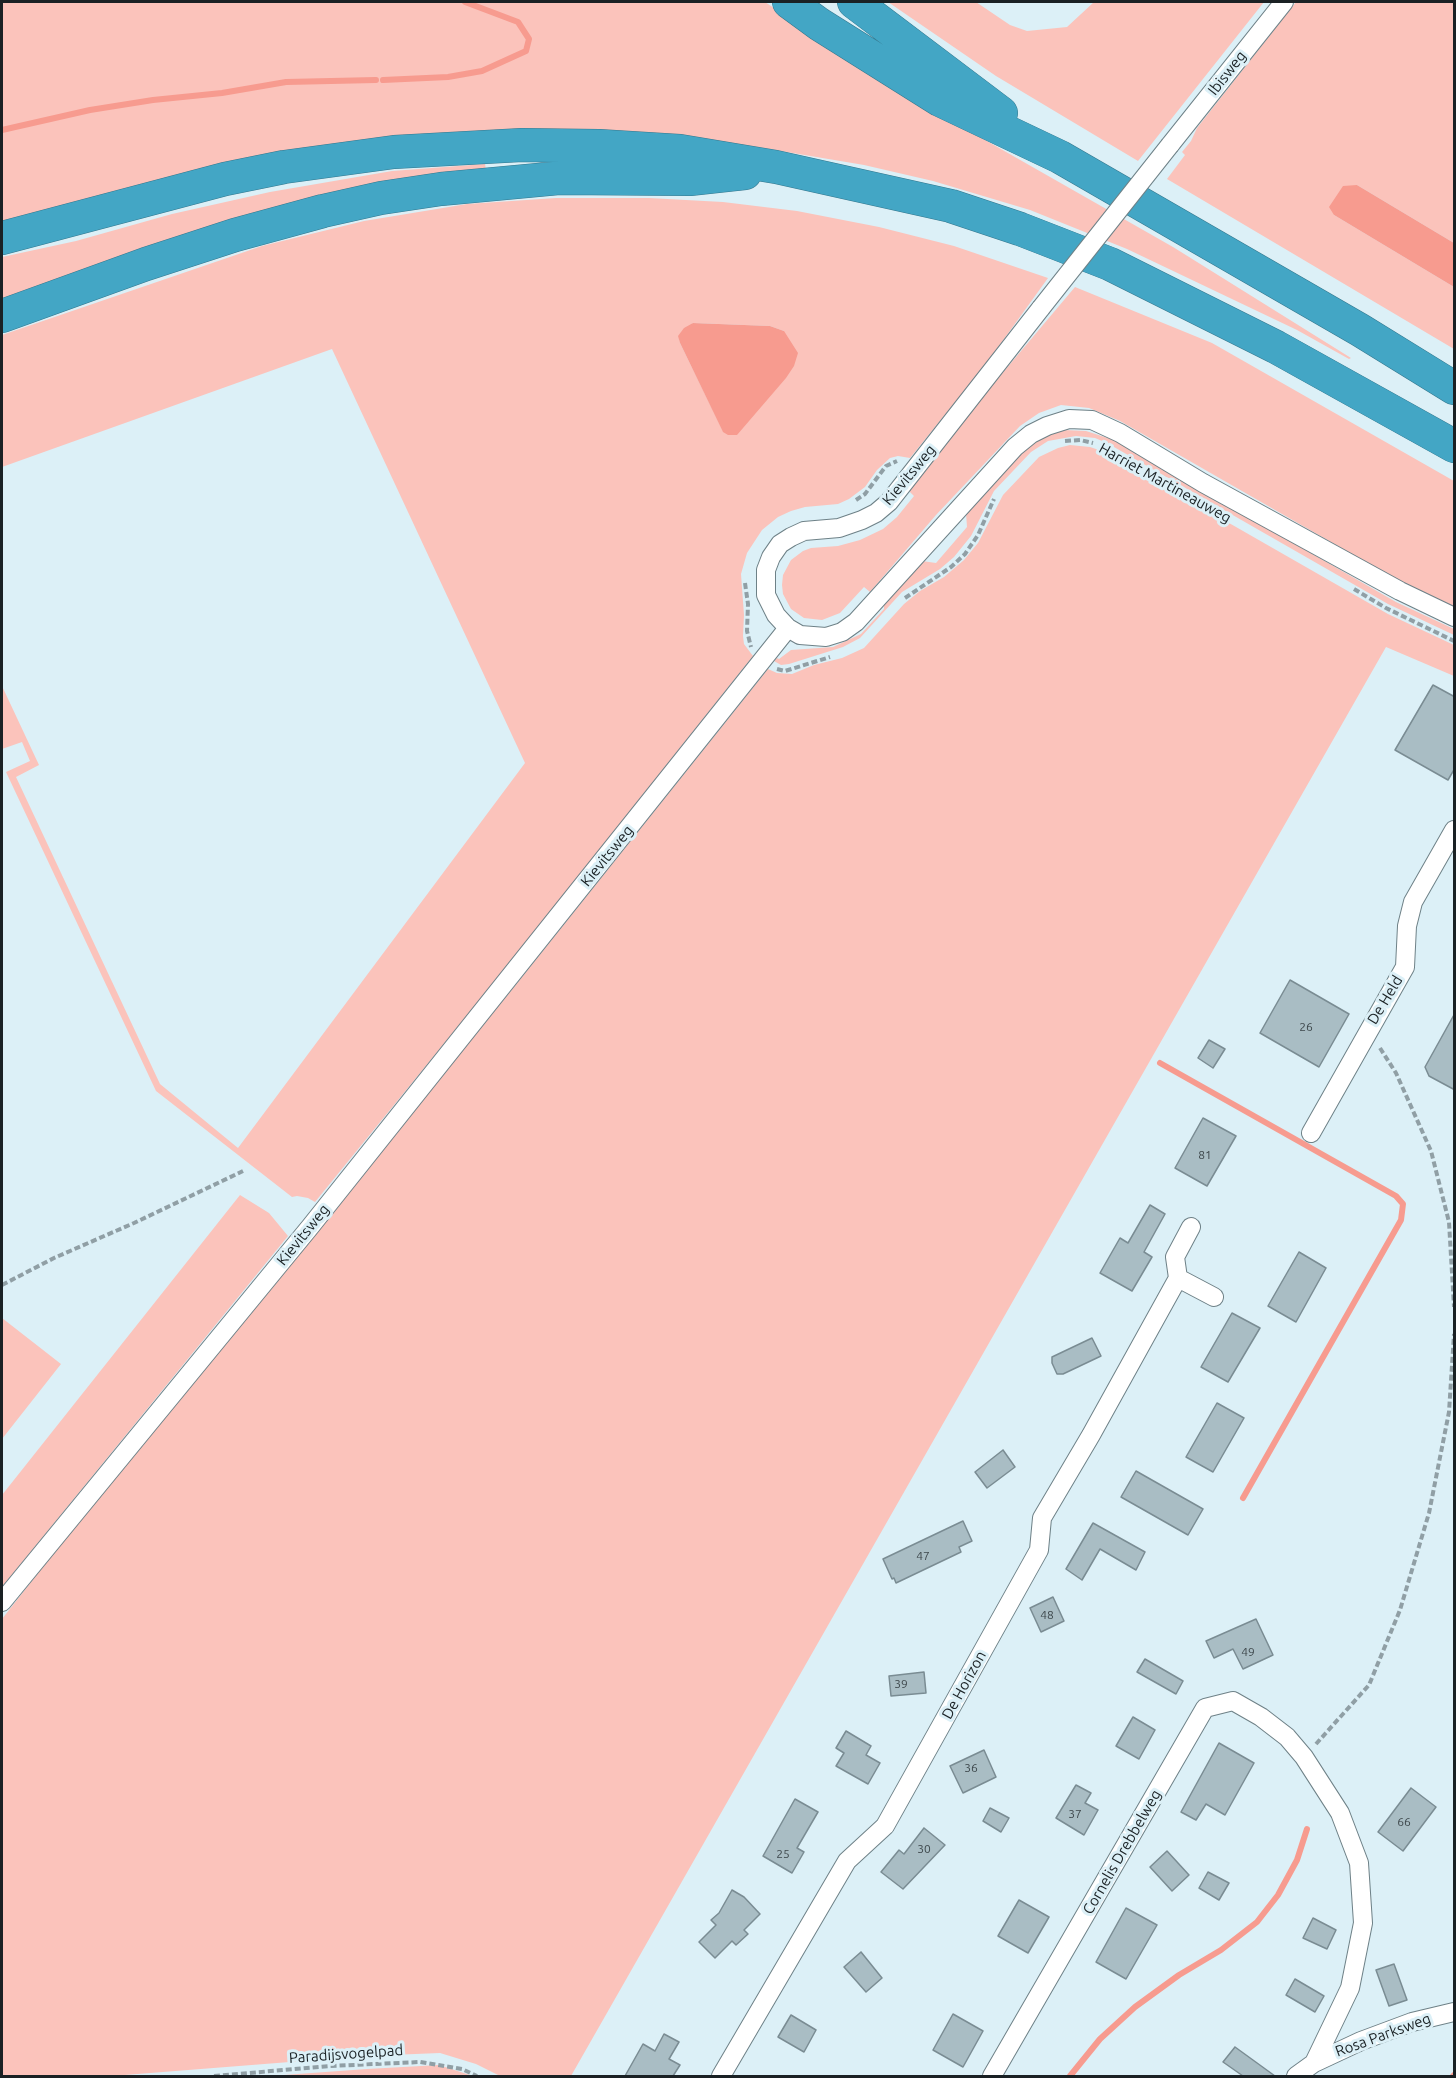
<!DOCTYPE html>
<style>
body{margin:0}
#map{position:relative;width:1456px;height:2078px;overflow:hidden;background:#dcf0f7;font-family:Ubuntu,sans-serif}
canvas{display:block}
.frame{position:absolute;inset:0;border:3px solid #1a2124;pointer-events:none}
</style>
<div id="map">
<canvas width="1456" height="2078"></canvas>
<div class="frame"></div>
</div>
<script>
const c = document.querySelector('canvas').getContext('2d');
c.lineJoin = 'round';
function fillPath(path, color) {
  c.fillStyle = color;
  c.fill(path, 'evenodd');
}
function poly(rows) {
  const path = new Path2D();
  for (const r of rows) {
    path.moveTo(r[0], r[1]);
    for (let i = 2; i < r.length; i += 2) path.lineTo(r[i], r[i + 1]);
  }
  return path;
}
function strokePath(path, color, width, dash) {
  c.strokeStyle = color;
  c.lineWidth = width;
  c.lineCap = dash ? 'butt' : 'round';
  c.setLineDash(dash || []);
  c.stroke(path);
}
function label(font, color, halo, rows, align = 'center') {
  c.font = font + ' Ubuntu,sans-serif';
  c.lineWidth = 6;
  c.setLineDash([]);
  c.textBaseline = 'middle';
  c.strokeStyle = halo;
  c.fillStyle = color;
  for (const [text, x, y, turn = 0] of rows) {
    c.save();
    c.translate(x, y);
    c.rotate((+turn || 0) * Math.PI / 180);
    c.textAlign = isNaN(turn) ? turn : align;
    if (halo) c.strokeText(text, 0, 0);
    c.fillText(text, 0, 0);
    c.restore();
  }
}
const green = poly([
 [2,2,765,2,892,87,1173,247,1351,358,1349,359,1297,330,1127,249,1030,210,933,181,864,165,763,148,684,138,592,132,2,225],
 [888,2,976,2,1010,25,1027,31,1067,27,1094,2,1264,2,1138,161,996,76],
 [1296,2,1454,2,1454,243,1357,185,1334,215,1454,287,1454,349,1167,179,1185,155,1182,152,1191,141,1197,128],
 [485,164,486,170,2,302,2,257,76,241,172,214,270,192,392,171],
 [556,198,649,198,723,202,797,211,879,227,954,246,1048,278,986,364,910,458,898,456,890,458,877,470,865,487,849,499,838,504,805,507,791,511,778,517,762,530,747,553,741,574,744,615,743,636,744,644,753,656,495,981,315,1202,308,1198,297,1196,292,1197,156,1091,6,772,30,761,22,742,2,749,2,686,39,765,16,777,160,1084,238,1148,525,763,332,349,2,467,2,335,262,246,364,221,467,204],
 [693,323,770,326,784,331,723,431,680,343,679,336],
 [1075,287,1212,343,1454,481,1454,607,1411,588,1120,421,1089,408,1061,405,1039,413,1020,426,936,515,870,592,864,587,840,613,822,620,804,618,791,609,783,594,782,585,783,575,791,560,803,551,811,548,838,546,860,540,883,529,897,517,914,496,909,491,989,389],
 [1064,430,1086,431,1114,440,1396,602,1454,629,1454,635,1388,604,1107,443,1095,438,1076,436,1048,441,1031,452,994,491,971,536,954,557,940,569,902,592,860,638,843,647,789,664,781,665,774,661,777,658,779,659,791,650,833,647,861,634,884,609,884,604,922,561,936,563,967,527,966,513,1020,454,1036,441,1053,433],
 [1070,445,1090,447,1105,452,1388,614,1454,645,1454,676,1386,647,571,2076,500,2076,476,2064,440,2053,366,2056,112,2076,2,2076,2,1619,100,1494,510,992,768,669,777,673,792,674,814,665,842,658,864,648,904,604,920,591,944,577,964,560,978,543,1003,495,1039,457,1058,448],
 [240,1195,269,1213,288,1236,2,1587,2,1495],
 [2,1318,61,1364,2,1439],
 [439,2065,473,2076,270,2076,367,2069]
]);
const water = poly([
 [1357,185,1454,243,1454,287,1334,215,1329,207,1343,186],
 [693,323,770,326,784,331,798,353,794,366,786,378,737,435,728,435,723,432,680,343,678,336,684,328]
]);
const stream = poly([
 [383,80,448,77,482,71,526,51,529,39,518,22,465,2],
 [2,130,90,110,153,100,222,93,286,82,376,80],
 [1160,1063,1396,1196,1403,1204,1401,1220,1243,1498],
 [1070,2076,1100,2039,1135,2007,1179,1975,1221,1950,1257,1922,1278,1895,1297,1860,1307,1829],
 [1453,2076,1454,2075]
]);
const building = poly([
 [1433,685,1455,697,1455,768,1448,780,1395,750,1433,685],
 [1290,980,1349,1014,1319,1067,1260,1033,1290,980],
 [1455,1013,1455,1090,1429,1076,1425,1067,1455,1013],
 [1209,1040,1225,1049,1213,1068,1198,1058,1209,1040],
 [1203,1118,1236,1136,1207,1186,1175,1168,1203,1118],
 [1150,1205,1165,1214,1144,1252,1152,1257,1132,1291,1100,1273,1120,1238,1128,1243,1150,1205],
 [1299,1252,1326,1268,1296,1322,1268,1306,1299,1252],
 [1232,1313,1260,1328,1228,1382,1201,1367,1232,1313],
 [1092,1338,1101,1356,1063,1374,1057,1374,1052,1363,1052,1357,1092,1338],
 [1217,1403,1244,1418,1213,1472,1186,1457,1217,1403],
 [1003,1450,1015,1467,987,1488,975,1472,1003,1450],
 [1136,1471,1203,1509,1188,1535,1121,1497,1136,1471],
 [963,1521,972,1541,959,1547,961,1552,896,1583,894,1578,892,1579,883,1559,963,1521],
 [1093,1523,1145,1552,1136,1570,1100,1549,1082,1580,1066,1569,1093,1523],
 [1053,1597,1064,1621,1041,1632,1030,1608,1053,1597],
 [1256,1619,1273,1655,1243,1669,1233,1649,1214,1658,1206,1641,1256,1619],
 [1145,1659,1183,1681,1176,1694,1137,1672,1145,1659],
 [924,1672,926,1693,891,1696,889,1676,924,1672],
 [1133,1717,1155,1730,1139,1759,1116,1746,1133,1717],
 [846,1731,871,1746,866,1755,880,1763,868,1784,836,1766,844,1753,836,1748,846,1731],
 [1219,1743,1254,1763,1225,1815,1206,1804,1196,1820,1181,1812,1219,1743],
 [984,1750,996,1777,963,1793,950,1766,984,1750],
 [1076,1785,1091,1793,1085,1803,1098,1810,1084,1835,1056,1818,1076,1785],
 [1411,1788,1436,1807,1403,1851,1378,1832,1411,1788],
 [795,1799,818,1812,797,1848,804,1852,792,1873,763,1856,795,1799],
 [990,1808,1009,1818,1001,1832,983,1821,990,1808],
 [924,1828,945,1845,903,1889,881,1872,899,1850,904,1854,924,1828],
 [1167,1851,1189,1875,1172,1891,1150,1867,1167,1851],
 [1208,1872,1229,1883,1219,1900,1199,1888,1208,1872],
 [732,1890,744,1897,760,1914,744,1930,748,1934,736,1945,732,1941,715,1958,699,1942,716,1925,711,1920,719,1913,732,1890],
 [1019,1900,1049,1917,1028,1953,998,1936,1019,1900],
 [1126,1908,1157,1925,1126,1979,1096,1962,1126,1908],
 [1313,1918,1336,1930,1327,1949,1303,1938,1313,1918],
 [861,1952,882,1978,866,1992,844,1967,861,1952],
 [1394,1964,1407,2000,1389,2006,1376,1970,1394,1964],
 [1295,1979,1324,1996,1315,2012,1286,1995,1295,1979],
 [953,2014,983,2031,963,2067,933,2050,953,2014],
 [791,2015,816,2030,804,2052,778,2037,791,2015],
 [664,2034,679,2042,669,2059,680,2065,673,2076,625,2076,643,2044,655,2051,664,2034],
 [1235,2047,1275,2076,1243,2076,1223,2062,1235,2047]
]);
const path = poly([
 [1065,441,1080,440,1093,443],
 [856,500,865,494,886,466,897,461],
 [745,583,748,604,747,631,751,647],
 [1354,589,1386,608,1454,641],
 [905,598,951,567,965,554,978,535,994,499],
 [777,669,785,671,830,657],
 [1380,1048,1396,1073,1431,1151,1449,1222,1454,1307],
 [2,1285,54,1258,134,1223,243,1171],
 [1316,1744,1369,1685,1400,1610,1429,1513,1449,1412,1454,1334],
 [214,2076,330,2066,420,2062,462,2069,477,2076]
]);
const street = poly([
 [1170,145,1284,2],
 [1041,308,889,502,876,513,862,520,839,528,804,531,791,537,780,544,771,557,766,570,766,595,776,615,788,628,800,635,826,637,842,632,856,622,1015,447,1031,434,1047,426,1069,419,1092,420,1120,433,1203,483,1400,591,1454,617],
 [1311,1133,1405,967,1407,926,1413,902,1454,830],
 [1178,1278,1214,1297],
 [2,1602,310,1227,788,628],
 [721,2076,847,1861,885,1826,1039,1550,1042,1518,1091,1435,1178,1278,1175,1257,1191,1227],
 [992,2076,1205,1708,1233,1701,1261,1717,1287,1737,1304,1757,1340,1813,1359,1863,1363,1923,1350,1988,1314,2063],
 [1296,2076,1314,2063,1361,2041,1412,2022,1454,2012]
]);
const highway = poly([
 [789,2,819,24,940,100,1060,157,1360,330,1454,388],
 [854,2,1001,113],
 [2,238,225,179,284,167,394,152,522,145,599,146,680,151,776,167,951,206,1020,229,1110,264,1276,347,1454,446],
 [2,316,146,264,235,235,323,211,381,198,441,189,559,178,690,179,745,173]
]);
const streetBridge = poly([
 [1041,308,1170,145]
]);
const numberNames = [
 ["26",1306,1027],
 ["81",1205,1155],
 ["47",923,1556],
 ["48",1047,1615],
 ["49",1248,1652],
 ["39",901,1684],
 ["36",971,1768],
 ["37",1075,1814],
 ["66",1404,1822],
 ["30",924,1849],
 ["25",783,1854]
];
const streetNames = [
 ["Ibisweg",1227,73,-52],
 ["Kievitsweg",909,475,-50],
 ["Harriet Martineauweg",1165,483,29],
 ["Kievitsweg",607,856,-51],
 ["De Held",1385,1000,-59],
 ["Kievitsweg",303,1235,-51],
 ["De Horizon",964,1685,-61],
 ["Cornelis Drebbelweg",1122,1852,-60],
 ["Rosa Parksweg",1383,2035,-20],
 ["Paradijsvogelpad",346,2054,-4]
];
fillPath(green, '#fbc3bb');
fillPath(water, '#f79b8f');
strokePath(stream, '#f79b8f', 6);
fillPath(building, '#a9bdc4');
strokePath(building, '#7a8c93', 1.5);
strokePath(street, '#6e8187', 20);
strokePath(highway, '#35778d', 34);
strokePath(path, '#909fa5', 4, [6, 3]);
strokePath(street, '#fff', 18);
strokePath(highway, '#43a6c5', 33);
strokePath(streetBridge, '#6e8187', 20, []);
strokePath(streetBridge, '#fff', 18);
label('12px', '#3e484c', null, numberNames);
label('15px', '#1a2124', '#dcf0f7', streetNames);
</script>
